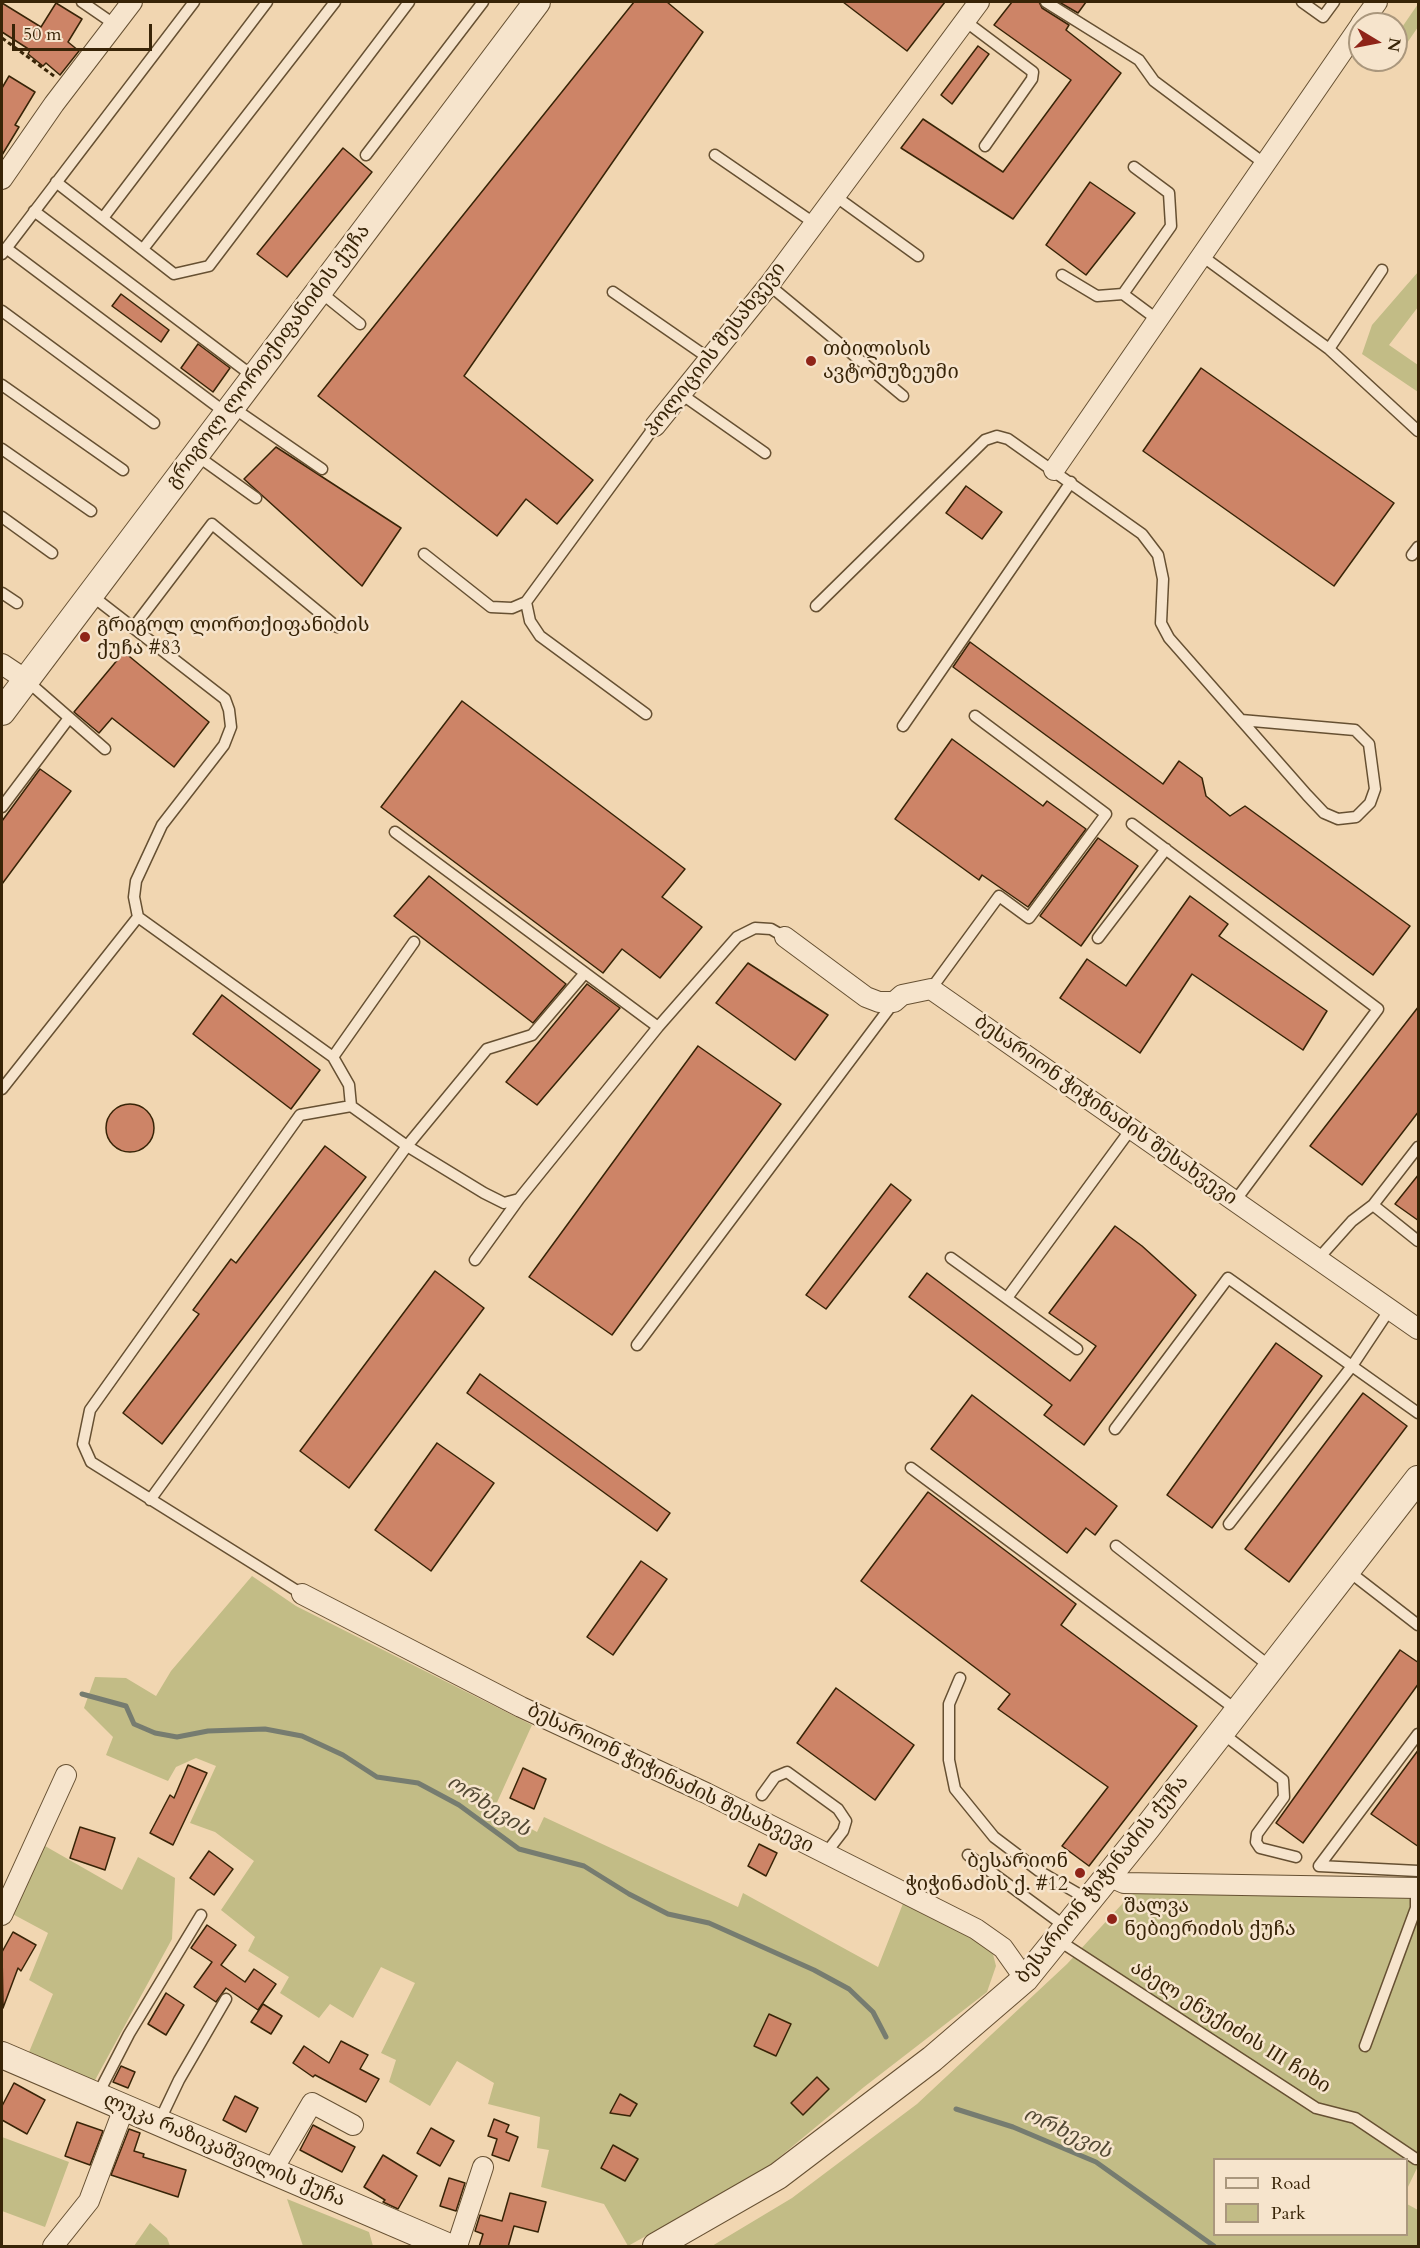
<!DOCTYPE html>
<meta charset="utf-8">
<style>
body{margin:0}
#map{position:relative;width:1420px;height:2248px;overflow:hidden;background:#f1d6b1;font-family:Cardo,serif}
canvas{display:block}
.frame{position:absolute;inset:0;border:3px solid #382407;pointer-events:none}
.legend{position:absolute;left:1213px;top:2158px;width:195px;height:78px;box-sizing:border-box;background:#f6e4cc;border:2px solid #aa977d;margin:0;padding:8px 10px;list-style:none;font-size:18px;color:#382407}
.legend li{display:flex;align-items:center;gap:12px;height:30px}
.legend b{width:30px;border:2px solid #aa977d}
.north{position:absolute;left:1348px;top:12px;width:60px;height:60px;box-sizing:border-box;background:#f6e4cc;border:2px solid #aa977d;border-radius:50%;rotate:100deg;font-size:16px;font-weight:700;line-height:24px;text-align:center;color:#382407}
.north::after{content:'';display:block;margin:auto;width:21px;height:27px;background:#8f2418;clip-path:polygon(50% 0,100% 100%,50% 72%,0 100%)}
.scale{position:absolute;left:12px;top:24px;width:140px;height:27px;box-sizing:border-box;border:3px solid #382407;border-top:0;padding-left:8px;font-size:18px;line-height:21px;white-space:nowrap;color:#382407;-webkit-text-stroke:4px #f6e4cc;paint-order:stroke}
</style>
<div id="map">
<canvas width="1420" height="2248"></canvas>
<div class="frame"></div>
<ul class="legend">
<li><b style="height:8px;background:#f6e4cc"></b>Road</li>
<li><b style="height:16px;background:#c2bc86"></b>Park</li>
</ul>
<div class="north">N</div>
<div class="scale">50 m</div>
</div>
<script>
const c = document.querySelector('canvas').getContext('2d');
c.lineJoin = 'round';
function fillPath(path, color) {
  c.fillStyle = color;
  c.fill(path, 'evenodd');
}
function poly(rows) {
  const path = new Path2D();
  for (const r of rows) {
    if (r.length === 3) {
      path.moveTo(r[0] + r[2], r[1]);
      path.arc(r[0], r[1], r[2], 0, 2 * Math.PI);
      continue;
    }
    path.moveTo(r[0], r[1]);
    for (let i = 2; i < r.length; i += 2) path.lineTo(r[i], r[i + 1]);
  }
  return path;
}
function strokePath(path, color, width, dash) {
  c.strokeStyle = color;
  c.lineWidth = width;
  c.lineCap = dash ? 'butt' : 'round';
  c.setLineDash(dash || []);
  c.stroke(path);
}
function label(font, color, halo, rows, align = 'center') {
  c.font = font + ' Cardo,"Noto Serif Georgian",serif';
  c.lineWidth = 5;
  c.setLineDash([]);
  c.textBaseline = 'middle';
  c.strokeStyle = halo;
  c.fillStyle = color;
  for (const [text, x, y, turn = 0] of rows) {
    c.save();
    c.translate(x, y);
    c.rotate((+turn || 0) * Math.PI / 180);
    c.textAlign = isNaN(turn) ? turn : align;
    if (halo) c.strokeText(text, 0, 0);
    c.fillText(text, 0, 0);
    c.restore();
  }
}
const green = poly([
 [1418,4,1418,27,1396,59,1396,36],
 [1418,272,1418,307,1389,345,1418,365,1418,392,1362,354,1372,325],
 [252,1576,296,1606,532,1725,494,1809,537,1832,544,1817,738,1907,743,1893,878,1967,904,1901,992,1950,996,1966,987,1992,864,2087,764,2170,628,2246,604,2204,541,2187,549,2150,537,2148,540,2117,488,2104,494,2083,457,2061,430,2106,389,2082,396,2060,381,2053,415,1983,381,1967,353,2018,330,2004,319,2018,280,1993,289,1977,248,1951,255,1937,221,1910,254,1861,215,1832,190,1823,216,1766,196,1758,176,1767,168,1781,106,1755,113,1737,84,1708,95,1677,126,1678,156,1696,171,1671],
 [38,1842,122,1890,138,1857,175,1878,172,1939,94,2082,27,2057,53,1994,29,1980,48,1933,7,1911],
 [1134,1891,1418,1896,1418,2166,1407,2189,1406,2160,1214,2160,1214,2234,1406,2234,1407,2204,1418,2210,1418,2246,712,2246,792,2198,917,2104,1067,1964],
 [2,2137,69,2162,45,2227,2,2211],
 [287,2199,369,2232,373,2246,303,2246],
 [150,2223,167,2238,170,2246,134,2246]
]);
const stream = poly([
 [82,1694,126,1706,134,1724,155,1733,177,1737,208,1731,265,1729,302,1736,343,1755,377,1777,418,1783,459,1805,519,1849,584,1866,629,1894,668,1914,709,1923,814,1970,849,1989,873,2012,886,2037],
 [956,2109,1013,2127,1096,2162,1214,2246]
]);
const building = poly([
 [634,2,667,2,703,32,464,376,593,480,557,524,526,499,497,536,318,396,634,2],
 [843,2,945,2,907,51,843,2],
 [1012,2,1039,2,1042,8,1069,25,1066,30,1121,73,1013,219,901,148,923,119,1003,172,1071,80,994,25,1012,2],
 [1059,2,1086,2,1078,13,1059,2],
 [2,3,41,27,56,3,82,19,68,42,79,51,60,75,46,63,43,66,28,54,30,50,2,32,2,3],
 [978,46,989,54,952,104,941,95,978,46],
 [9,76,35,92,15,125,19,127,2,155,2,88,9,76],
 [343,148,372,172,287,277,257,254,343,148],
 [1090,182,1135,213,1086,275,1046,245,1090,182],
 [121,294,169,330,161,342,112,306,121,294],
 [198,344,230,368,213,392,181,368,198,344],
 [1201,368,1394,503,1334,586,1143,451,1201,368],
 [276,447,401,528,362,586,244,479,276,447],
 [966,486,1002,512,982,539,946,513,966,486],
 [970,642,1163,784,1179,761,1202,778,1206,796,1230,816,1245,806,1410,926,1373,975,953,667,970,642],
 [124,652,209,722,174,767,112,718,99,733,74,712,124,652],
 [462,701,685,869,662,897,702,927,660,978,622,949,603,973,381,807,462,701],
 [952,739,1043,806,1047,801,1086,829,1028,907,982,875,979,880,895,819,952,739],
 [40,769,71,791,2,884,2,821,40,769],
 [1098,838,1138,866,1081,946,1040,916,1098,838],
 [429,876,566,984,533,1023,394,916,429,876],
 [1190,896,1228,924,1219,936,1327,1011,1303,1050,1192,974,1140,1053,1060,998,1087,959,1126,986,1190,896],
 [748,963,828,1015,795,1060,716,1003,748,963],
 [587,984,620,1008,537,1105,506,1082,587,984],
 [222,995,320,1070,291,1109,193,1034,222,995],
 [1419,1006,1419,1111,1362,1185,1310,1146,1419,1006],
 [698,1046,781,1104,612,1335,529,1277,698,1046],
 [130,1128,24],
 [325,1146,366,1177,162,1444,123,1413,199,1314,193,1310,231,1259,236,1263,325,1146],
 [1419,1174,1419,1221,1395,1204,1419,1174],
 [891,1184,911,1200,826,1309,806,1295,891,1184],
 [1115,1226,1142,1246,1196,1295,1084,1445,1044,1415,1052,1405,909,1297,927,1273,1070,1381,1096,1346,1049,1313,1115,1226],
 [435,1271,484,1308,349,1488,300,1451,435,1271],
 [1276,1343,1322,1376,1212,1528,1167,1495,1276,1343],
 [480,1374,670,1513,657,1531,467,1393,480,1374],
 [1363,1393,1407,1426,1289,1582,1245,1549,1363,1393],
 [972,1395,1117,1506,1095,1535,1086,1528,1067,1553,931,1449,972,1395],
 [437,1443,494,1483,431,1571,375,1530,437,1443],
 [928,1492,1076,1604,1061,1625,1197,1726,1089,1866,1062,1846,1108,1787,998,1709,1010,1694,861,1581,928,1492],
 [641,1561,667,1579,613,1655,587,1637,641,1561],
 [1400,1650,1419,1663,1419,1683,1303,1843,1276,1823,1400,1650],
 [836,1688,914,1745,875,1800,797,1743,836,1688],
 [1419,1749,1419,1847,1371,1814,1419,1749],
 [188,1765,207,1773,173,1845,150,1833,170,1795,174,1798,188,1765],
 [523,1768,546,1779,534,1809,510,1798,523,1768],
 [80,1827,115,1838,105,1870,70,1858,80,1827],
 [759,1844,777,1853,766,1876,748,1866,759,1844],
 [209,1851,233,1869,214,1895,190,1878,209,1851],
 [207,1925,236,1945,221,1965,245,1982,254,1969,276,1984,258,2010,226,1988,216,2002,194,1987,212,1962,191,1948,207,1925],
 [13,1932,36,1945,21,1971,18,1968,3,2008,2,1952,13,1932],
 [166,1993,184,2005,166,2035,148,2024,166,1993],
 [263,2004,282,2016,271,2034,251,2022,263,2004],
 [769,2014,791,2024,776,2056,754,2046,769,2014],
 [341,2041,368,2055,360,2069,379,2079,366,2102,315,2075,313,2077,293,2063,304,2046,329,2063,341,2041],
 [121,2066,135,2072,128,2088,113,2082,121,2066],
 [817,2077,829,2089,803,2115,791,2103,817,2077],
 [14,2083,45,2100,27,2134,2,2120,2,2106,14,2083],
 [620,2094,637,2104,630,2116,610,2113,620,2094],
 [235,2096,258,2108,246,2132,223,2120,235,2096],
 [494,2119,509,2125,506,2132,518,2137,509,2161,492,2155,497,2139,488,2136,494,2119],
 [77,2122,103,2131,90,2165,65,2156,77,2122],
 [313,2125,355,2147,342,2172,300,2150,313,2125],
 [431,2128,454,2141,440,2166,417,2153,431,2128],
 [129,2129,140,2133,134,2151,144,2154,143,2157,186,2170,178,2197,111,2175,129,2129],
 [613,2145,638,2159,625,2181,601,2168,613,2145],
 [383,2155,417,2176,398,2209,383,2202,385,2200,364,2187,383,2155],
 [449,2178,465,2183,456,2211,440,2206,449,2178],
 [510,2193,546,2202,538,2232,514,2226,508,2247,479,2247,483,2234,475,2231,480,2215,502,2221,510,2193]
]);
const path = poly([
 [2,38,54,76]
]);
const service = poly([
 [82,2,114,24],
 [1046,2,1139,60,1154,81,1265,164],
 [1302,2,1323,17,1334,2],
 [965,21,1033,72,1032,79,985,146],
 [366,155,483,2],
 [715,155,814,223],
 [56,182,174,274,209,266,409,2],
 [835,196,918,256],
 [34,211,254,377],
 [103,218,267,2],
 [6,248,226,413],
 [143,249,335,2],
 [2,254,194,2],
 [1202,256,1329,349,1418,431],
 [1062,275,1097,296,1123,294,1158,320],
 [769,285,903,396],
 [319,291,360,324],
 [613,292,710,359],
 [1123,294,1171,226,1169,193,1134,167],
 [2,311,154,423],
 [1329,349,1382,270],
 [2,385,123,470],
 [681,394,765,453],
 [232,407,322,469],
 [2,449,91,511],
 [196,455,256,498],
 [2,517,52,553],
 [424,554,491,607,512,608,526,602,655,426],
 [1412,555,1418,547],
 [2,593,17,603],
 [91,595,225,699,229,710,231,727,224,745,162,825,136,881,134,897,138,917],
 [526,602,530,621,540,636,646,714],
 [816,606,985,440,997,436,1008,439,1142,534,1158,555,1163,579,1161,623,1169,638,1307,795,1324,813,1338,819,1356,817,1370,803,1375,789,1369,744,1355,730,1241,720],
 [133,628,212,524,337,627],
 [26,680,105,749],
 [903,726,1071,482],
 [2,807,69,718],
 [1132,824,1378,1009,1235,1201],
 [395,832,658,1027],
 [1098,938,1166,849],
 [931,989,999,896,1029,918,1106,814,975,716],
 [333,1057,414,942],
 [2,1089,138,917,333,1057,349,1085,351,1106],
 [1418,1147,1373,1205,1418,1241],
 [951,1258,1077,1349],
 [1318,1259,1352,1221,1373,1205],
 [475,1260,519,1199],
 [1007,1298,1131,1129],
 [637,1345,894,1002],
 [1115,1429,1228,1278,1418,1413],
 [911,1468,1238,1711],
 [150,1500,407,1146,487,1049,532,1035,585,973],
 [1229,1524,1352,1366,1390,1309],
 [1116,1546,1272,1668],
 [1347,1570,1418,1625],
 [302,1594,91,1462,83,1444,90,1410,300,1115,351,1106,407,1146,484,1193,504,1203,519,1199,658,1027,737,937,755,928,771,929,785,937],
 [960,1678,949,1704,949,1760,955,1789,994,1837,1039,1871,1089,1900],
 [1222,1733,1283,1780,1284,1797,1257,1834,1256,1842,1260,1848,1296,1857],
 [762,1795,775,1777,787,1772,838,1809,846,1821,843,1831,826,1853],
 [968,1855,1066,1927],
 [1319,1866,1418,1734],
 [1319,1866,1418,1871],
 [1058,1940,1316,2108,1355,2118,1416,2159],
 [1365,2046,1416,1908,1416,1888],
 [97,2096,129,2034,201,1915],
 [159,2122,179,2080,226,1999]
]);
const minor = poly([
 [1361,24,1377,2],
 [2,179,54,104,132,2],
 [655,426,769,285,979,2],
 [1054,470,1360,26],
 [2,664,26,680],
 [785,937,866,997,879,1002,894,1002,902,995,931,989,1418,1329],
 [302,1594,521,1707,706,1793,976,1929,1003,1948,1025,1979],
 [1108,1876,1124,1883,1418,1888],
 [2,1915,66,1775],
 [272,2171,312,2103,353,2125],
 [53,2246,89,2201,124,2108],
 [457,2246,483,2167]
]);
const tertiary = poly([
 [2,712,537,2],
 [2,2055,447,2246],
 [656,2246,778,2176,932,2059,1025,1979,1147,1828,1418,1479]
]);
const markers = [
 [811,361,6,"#8f2418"],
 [85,637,6,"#8f2418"],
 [1080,1873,6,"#8f2418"],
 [1112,1919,6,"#8f2418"]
];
const streetNames = [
 ["პოლიციის შესახვევი",716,350,-52],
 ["გრიგოლ ლორთქიფანიძის ქუჩა",269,357,-53],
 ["ბესარიონ ჭიჭინაძის შესახვევი",1105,1111,35],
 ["ბესარიონ ჭიჭინაძის შესახვევი",670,1779,26],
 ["ბესარიონ ჭიჭინაძის ქუჩა",1103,1880,-51],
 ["აბელ ენუქიძის III ჩიხი",1230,2028,32],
 ["ლუკა რაზიკაშვილის ქუჩა",224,2151,23]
];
const poiNames = [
 ["თბილისის",823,350],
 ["ავტომუზეუმი",823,373],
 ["გრიგოლ ლორთქიფანიძის",97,626],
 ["ქუჩა #83",97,649],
 ["ბესარიონ",1068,1862,"right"],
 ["ჭიჭინაძის ქ. #12",1068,1885,"right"],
 ["შალვა",1124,1907],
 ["ნებიერიძის ქუჩა",1124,1930]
];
const waterNames = [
 ["ორხევის",488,1807,33],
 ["ორხევის",1067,2134,25]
];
fillPath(green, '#c2bc86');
strokePath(stream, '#767c70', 5);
fillPath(building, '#cd8467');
strokePath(building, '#382407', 1.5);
strokePath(service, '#665032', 13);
strokePath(minor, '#665032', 22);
strokePath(tertiary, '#665032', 28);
strokePath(path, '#382407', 3, [4.5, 3]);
strokePath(service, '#f6e4cc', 10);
strokePath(minor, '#f6e4cc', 20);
strokePath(tertiary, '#f6e4cc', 26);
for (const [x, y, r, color] of markers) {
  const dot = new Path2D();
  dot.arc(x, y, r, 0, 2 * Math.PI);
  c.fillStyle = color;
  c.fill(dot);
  strokePath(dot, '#f6e4cc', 2);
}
label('20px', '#382407', '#f6e4cc', streetNames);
label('20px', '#382407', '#f6e4cc', poiNames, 'left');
label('italic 21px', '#524833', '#f6e4cc', waterNames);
</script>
